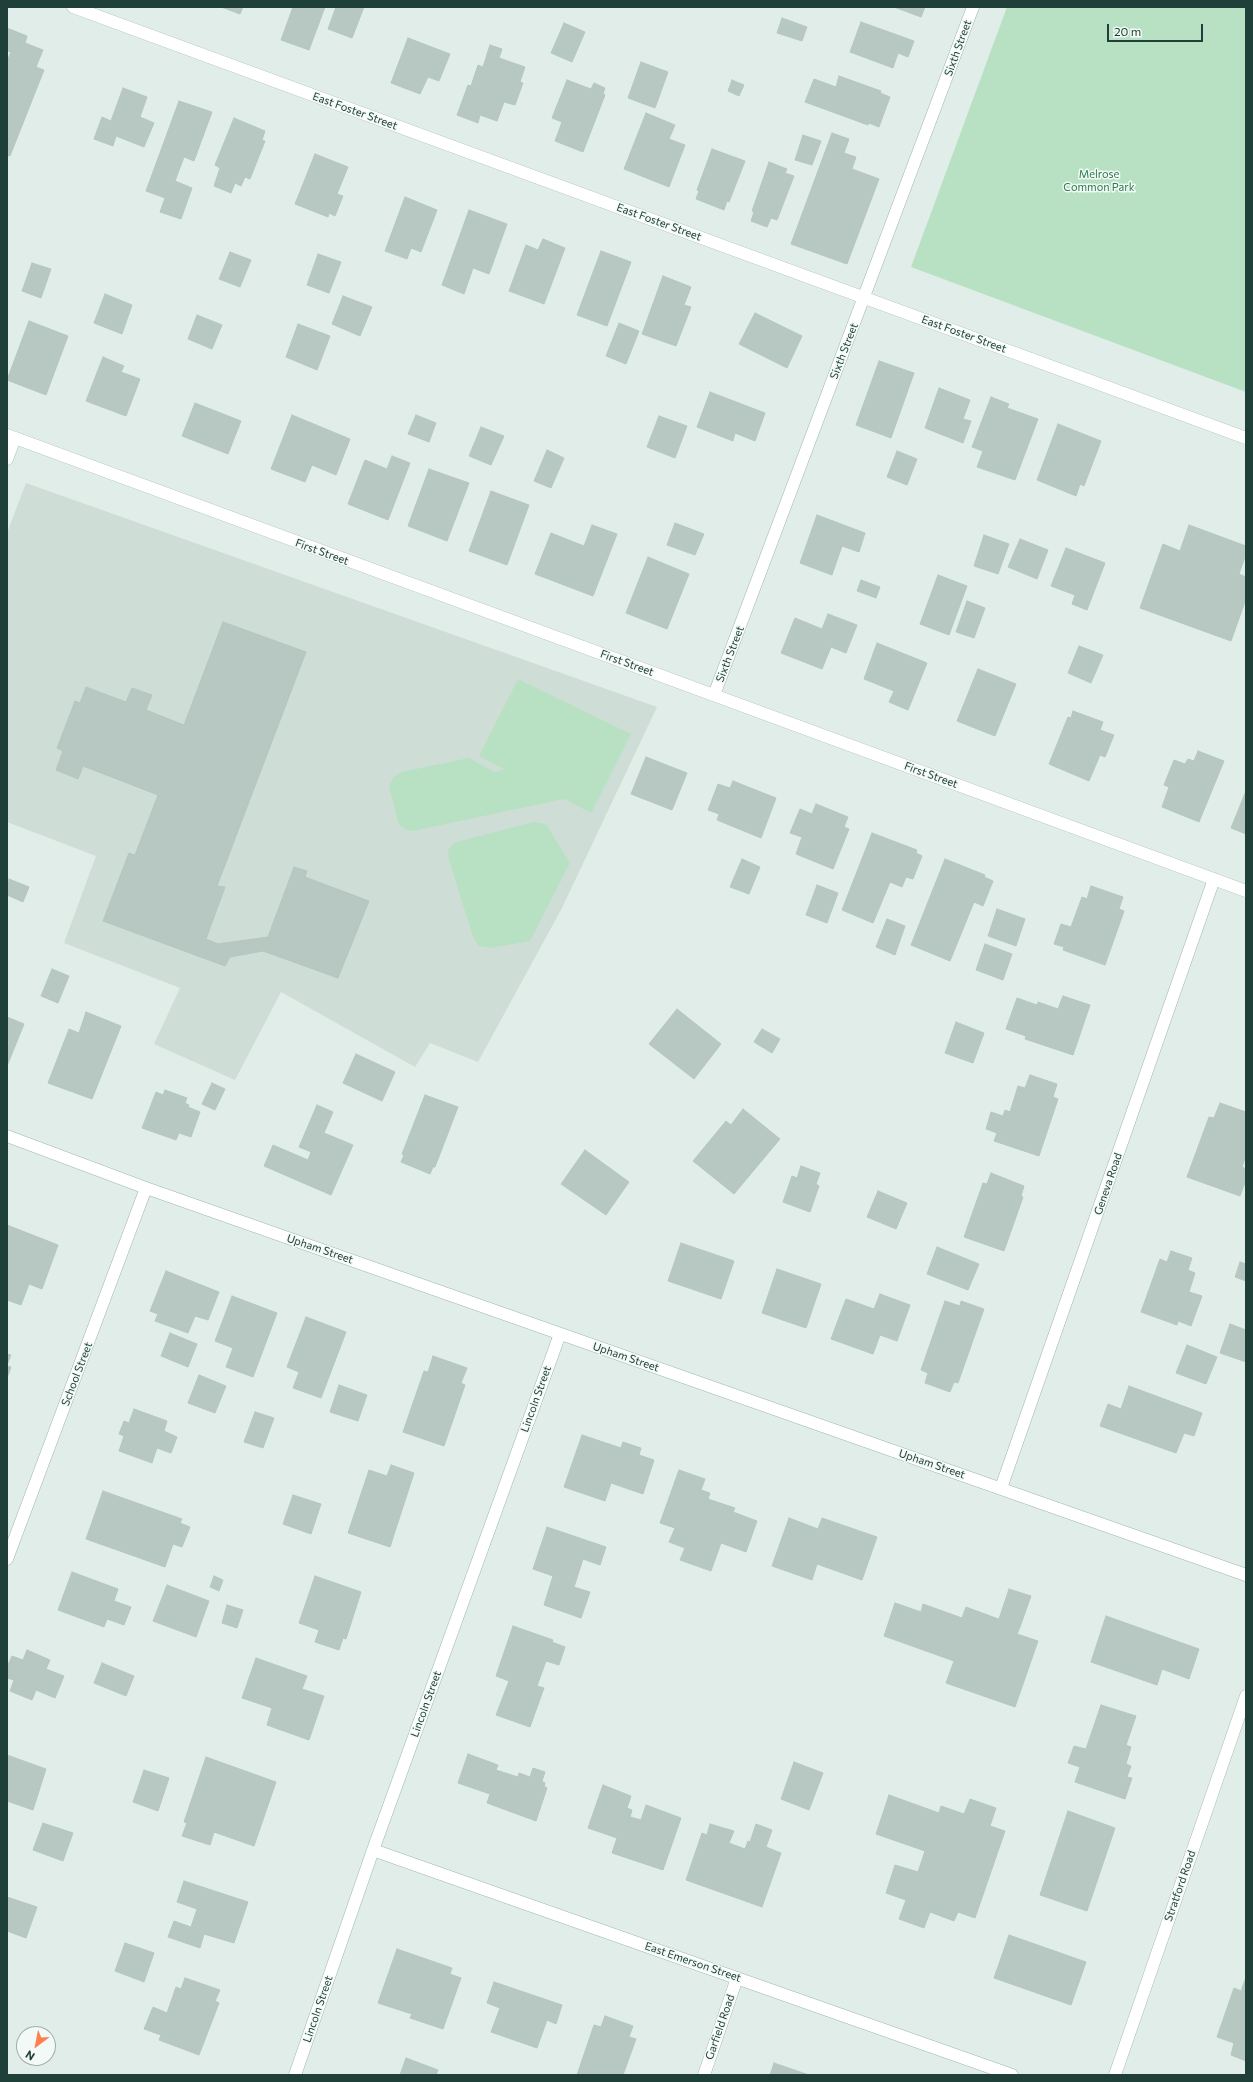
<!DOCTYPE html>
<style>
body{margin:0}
#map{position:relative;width:1253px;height:2082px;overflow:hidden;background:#e1ede8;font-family:Commissioner,sans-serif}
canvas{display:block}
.frame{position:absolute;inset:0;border:8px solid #1f4038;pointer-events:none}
.north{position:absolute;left:16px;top:2026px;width:40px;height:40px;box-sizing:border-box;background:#f2f9f6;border:1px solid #9eafaa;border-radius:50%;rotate:212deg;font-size:11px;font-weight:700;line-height:16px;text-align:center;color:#1f4038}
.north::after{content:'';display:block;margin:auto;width:14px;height:18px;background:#ff804d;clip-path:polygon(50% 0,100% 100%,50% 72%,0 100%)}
.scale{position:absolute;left:1107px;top:24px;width:96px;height:18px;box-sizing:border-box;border:2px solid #1f4038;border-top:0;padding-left:5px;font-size:12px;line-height:14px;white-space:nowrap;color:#1f4038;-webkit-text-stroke:3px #f2f9f6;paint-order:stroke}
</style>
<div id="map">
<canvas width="1253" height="2082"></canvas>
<div class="frame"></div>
<div class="north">N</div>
<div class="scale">20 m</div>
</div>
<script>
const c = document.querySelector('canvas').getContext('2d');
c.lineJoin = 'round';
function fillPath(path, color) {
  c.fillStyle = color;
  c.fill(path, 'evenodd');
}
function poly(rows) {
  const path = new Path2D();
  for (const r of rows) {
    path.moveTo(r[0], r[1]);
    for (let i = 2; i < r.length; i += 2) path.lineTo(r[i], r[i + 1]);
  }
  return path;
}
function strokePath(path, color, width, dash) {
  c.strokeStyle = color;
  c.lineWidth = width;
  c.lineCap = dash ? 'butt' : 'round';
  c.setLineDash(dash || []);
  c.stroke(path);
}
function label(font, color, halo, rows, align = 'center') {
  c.font = font + ' Commissioner,sans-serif';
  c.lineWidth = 3;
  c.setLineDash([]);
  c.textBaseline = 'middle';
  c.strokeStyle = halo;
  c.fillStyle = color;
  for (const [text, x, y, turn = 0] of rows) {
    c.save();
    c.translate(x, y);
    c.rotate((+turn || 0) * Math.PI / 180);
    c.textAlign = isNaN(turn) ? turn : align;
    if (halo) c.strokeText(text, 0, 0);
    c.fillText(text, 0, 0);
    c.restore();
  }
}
const built = poly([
 [26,483,657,707,562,908,478,1062,430,1043,415,1067,281,992,235,1080,154,1044,180,988,64,943,96,856,7,822,7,533]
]);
const green = poly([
 [1007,7,1246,7,1246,392,911,267],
 [518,679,631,734,591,813,564,799,413,831,406,830,399,825,389,786,394,777,401,772,469,758,495,772,504,769,479,756],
 [534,822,546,824,570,863,530,941,490,948,479,946,473,937,449,860,448,849,456,842]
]);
const building = poly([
 [221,7,243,7,240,14,221,7],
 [293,7,325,7,309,50,281,40,293,7],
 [336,7,364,7,352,38,328,29,336,7],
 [894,7,925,7,921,17,894,7],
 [782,18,807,27,802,41,777,33,782,18],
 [861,22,914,41,908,57,898,53,893,68,850,52,861,22],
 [564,23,585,32,572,62,551,53,564,23],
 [7,28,27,36,25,43,43,50,36,67,44,70,10,156,7,155,7,61,11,52,7,51,7,28],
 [408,38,450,54,439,81,428,77,420,94,391,83,408,38],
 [490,45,502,49,499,58,525,67,520,82,523,83,515,105,504,102,497,121,480,115,478,123,457,115,468,85,471,86,478,65,483,67,490,45],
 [641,62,668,72,655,108,628,98,641,62],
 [839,76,881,91,880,93,890,97,879,127,869,123,868,125,805,102,814,79,836,87,839,76],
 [567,80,591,89,594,83,605,88,603,94,605,95,583,152,555,141,562,122,552,118,567,80],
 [732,80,744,85,739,96,728,91,732,80],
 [123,88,147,97,140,117,154,123,144,147,116,136,113,146,94,139,102,117,111,121,123,88],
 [179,101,212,112,194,161,184,157,175,181,192,188,181,219,160,212,165,198,146,191,179,101],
 [646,113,675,125,669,139,685,145,669,187,624,169,646,113],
 [234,118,265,131,262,140,265,141,250,179,245,177,241,186,235,183,231,193,214,186,220,168,215,165,234,118],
 [832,133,849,139,844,153,856,157,852,169,879,179,847,264,791,244,832,133],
 [803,135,821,141,812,165,795,160,803,135],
 [712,149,745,161,729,202,727,201,724,210,696,199,699,191,697,190,712,149],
 [315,154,348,167,337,194,343,196,335,216,329,213,328,217,295,204,315,154],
 [769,162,787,169,785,173,794,176,777,220,771,218,767,227,751,221,754,212,752,211,769,162],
 [405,197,437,210,421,252,411,248,407,259,385,251,405,197],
 [469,210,507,224,489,274,473,268,464,294,442,285,469,210],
 [543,239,565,248,544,304,509,291,526,245,538,250,543,239],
 [601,251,631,262,607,326,577,315,601,251],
 [230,252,251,260,240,287,219,279,230,252],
 [318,254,341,262,329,293,307,285,318,254],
 [32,263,51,269,41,298,22,291,32,263],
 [663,276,691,287,684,305,691,307,676,346,642,334,663,276],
 [105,294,132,305,122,334,94,323,105,294],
 [343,296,372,307,360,336,332,324,343,296],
 [755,313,802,336,787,368,739,344,755,313],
 [197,315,222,325,212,349,188,339,197,315],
 [29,321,68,336,46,395,7,380,29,321],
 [619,323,639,331,626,364,606,356,619,323],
 [298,324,330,336,317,370,286,357,298,324],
 [103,357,124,366,121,372,140,379,126,416,86,401,103,357],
 [879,361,914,373,891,438,856,425,879,361],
 [939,388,970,400,963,419,971,421,963,443,925,428,939,388],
 [710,392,765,413,755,441,735,433,733,441,697,427,710,392],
 [991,397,1009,404,1007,408,1038,419,1015,480,977,467,983,451,972,447,991,397],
 [195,403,241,421,228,454,182,436,195,403],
 [292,415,350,439,336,475,312,465,305,482,271,469,292,415],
 [416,415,436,423,429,442,408,434,416,415],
 [659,416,687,426,675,458,647,447,659,416],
 [1058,424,1101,441,1084,486,1080,484,1076,496,1037,480,1058,424],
 [481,427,504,436,491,465,469,456,481,427],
 [547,450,564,458,551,488,534,481,547,450],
 [897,451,917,459,907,485,887,477,897,451],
 [392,456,410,463,388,520,348,504,365,460,387,469,392,456],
 [429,469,469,483,447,541,408,526,429,469],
 [491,491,529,505,507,565,469,551,491,491],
 [817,515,865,533,859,552,842,546,832,575,800,563,817,515],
 [675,523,704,534,695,555,667,545,675,523],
 [592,525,617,534,593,596,535,574,551,533,584,546,592,525],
 [1189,525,1246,546,1246,554,1239,574,1246,577,1246,599,1231,641,1140,608,1163,544,1180,551,1189,525],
 [984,535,1009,544,998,574,974,566,984,535],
 [1020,539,1048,550,1037,579,1008,567,1020,539],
 [1066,548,1105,563,1087,610,1072,604,1075,595,1051,586,1066,548],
 [648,557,689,574,667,629,626,613,648,557],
 [938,575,967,586,949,635,920,624,938,575],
 [861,580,880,587,876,598,857,591,861,580],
 [967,601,985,608,974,638,956,632,967,601],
 [828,614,857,625,846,653,831,647,822,669,781,653,795,618,822,629,828,614],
 [223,622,306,652,217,886,225,887,206,939,218,944,268,937,294,867,307,871,305,877,369,901,338,978,263,951,230,957,225,966,103,921,129,853,135,855,158,795,83,766,78,779,56,770,63,751,57,748,75,701,80,703,86,687,126,702,132,688,152,695,146,710,184,725,223,622],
 [877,643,927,663,908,710,889,702,894,691,864,679,877,643],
 [1079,646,1103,655,1091,683,1068,673,1079,646],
 [978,669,1016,684,995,736,957,721,978,669],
 [1073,711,1103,722,1100,730,1114,735,1105,757,1100,755,1089,781,1049,764,1068,717,1071,718,1073,711],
 [1198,751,1224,761,1199,822,1162,807,1169,787,1164,785,1174,760,1185,764,1188,759,1194,761,1198,751],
 [646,757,687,773,672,810,631,794,646,757],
 [733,781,776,798,761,838,717,820,719,814,708,810,718,784,730,788,733,781],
 [1246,791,1246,834,1231,828,1246,791],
 [816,804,848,817,844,827,849,829,833,869,796,854,802,837,790,833,800,809,812,814,816,804],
 [872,833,917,850,916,853,922,856,913,879,906,877,902,887,890,882,873,923,842,910,872,833],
 [742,859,760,867,749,894,730,887,742,859],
 [945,859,985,875,984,877,993,881,983,906,974,902,950,961,911,945,945,859],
 [9,879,29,887,23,902,7,895,9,879],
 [817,885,838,893,827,923,806,915,817,885],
 [1091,886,1123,897,1119,909,1124,911,1105,965,1063,950,1064,947,1054,944,1061,924,1071,927,1082,897,1087,899,1091,886],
 [997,909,1025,919,1016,946,988,936,997,909],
 [887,919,905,926,895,955,876,947,887,919],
 [985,944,1012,954,1003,980,976,970,985,944],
 [52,969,69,976,58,1003,41,996,52,969],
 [1063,996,1090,1005,1073,1055,1025,1039,1026,1036,1006,1029,1017,998,1037,1005,1038,1002,1058,1009,1063,996],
 [677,1009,721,1044,694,1079,649,1044,677,1009],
 [86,1012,121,1026,92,1099,48,1083,69,1029,79,1033,86,1012],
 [7,1017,24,1024,7,1066,7,1017],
 [956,1022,984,1033,973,1063,945,1053,956,1022],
 [762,1029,780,1039,772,1053,754,1042,762,1029],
 [356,1054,395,1072,382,1101,343,1083,356,1054],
 [1030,1075,1057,1084,1053,1097,1058,1099,1039,1156,994,1141,997,1133,986,1129,991,1112,1003,1116,1005,1110,1010,1112,1018,1086,1025,1088,1030,1075],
 [212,1083,225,1089,215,1110,202,1104,212,1083],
 [165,1090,187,1098,185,1103,189,1105,188,1107,200,1112,191,1137,179,1133,176,1140,142,1128,156,1092,163,1095,165,1090],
 [425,1095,458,1107,435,1167,433,1167,430,1174,401,1162,404,1155,402,1154,425,1095],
 [1220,1103,1246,1112,1246,1156,1242,1167,1246,1169,1246,1180,1240,1196,1187,1177,1209,1117,1214,1118,1220,1103],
 [317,1105,333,1112,324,1133,353,1145,331,1195,264,1166,273,1145,308,1160,311,1152,299,1147,317,1105],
 [743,1109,780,1139,734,1194,693,1161,726,1121,731,1125,743,1109],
 [585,1150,629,1182,606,1215,561,1184,585,1150],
 [801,1166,820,1173,816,1184,819,1186,810,1212,783,1202,792,1176,797,1178,801,1166],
 [991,1173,1024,1186,1021,1196,1023,1197,1004,1251,964,1237,983,1183,987,1184,991,1173],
 [878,1191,907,1203,896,1229,867,1217,878,1191],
 [7,1225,58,1245,42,1289,29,1284,21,1305,7,1300,7,1225],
 [681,1243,734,1261,721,1299,668,1281,681,1243],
 [937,1247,979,1264,968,1290,927,1274,937,1247],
 [1171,1251,1192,1258,1188,1270,1195,1273,1189,1292,1202,1296,1191,1326,1178,1321,1177,1325,1141,1312,1160,1259,1167,1262,1171,1251],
 [1240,1262,1246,1264,1246,1281,1235,1277,1240,1262],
 [777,1269,821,1284,806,1328,762,1313,777,1269],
 [166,1271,219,1292,208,1320,195,1316,188,1333,155,1321,158,1314,150,1311,166,1271],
 [880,1294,910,1305,897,1341,880,1335,873,1354,831,1339,846,1299,874,1309,880,1294],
 [232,1296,277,1313,253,1377,226,1367,233,1348,215,1341,232,1296],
 [945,1301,960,1306,961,1301,984,1309,958,1383,954,1382,950,1392,925,1383,928,1373,921,1370,945,1301],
 [306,1317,346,1332,321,1398,293,1388,299,1372,287,1367,306,1317],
 [1230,1324,1246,1330,1246,1362,1220,1353,1230,1324],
 [170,1333,197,1344,188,1367,161,1356,170,1333],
 [1187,1345,1217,1357,1206,1384,1176,1373,1187,1345],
 [7,1354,11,1355,7,1365,7,1354],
 [433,1356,467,1368,461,1383,465,1385,444,1446,403,1432,424,1371,428,1372,433,1356],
 [7,1366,11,1367,7,1378,7,1366],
 [199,1375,226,1386,215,1413,188,1403,199,1375],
 [339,1385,367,1395,358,1421,330,1412,339,1385],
 [1129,1386,1202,1413,1194,1436,1184,1433,1176,1453,1100,1426,1108,1404,1121,1409,1129,1386],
 [134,1409,167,1421,164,1431,177,1437,171,1453,157,1448,152,1463,119,1451,124,1436,119,1434,124,1421,129,1423,134,1409],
 [255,1412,274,1418,263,1448,244,1442,255,1412],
 [582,1435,621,1448,623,1442,641,1448,639,1455,654,1460,643,1494,611,1483,605,1501,564,1487,582,1435],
 [391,1465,414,1473,390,1547,348,1533,369,1470,387,1476,391,1465],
 [679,1470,705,1479,701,1490,710,1493,708,1499,735,1508,733,1512,757,1521,746,1552,721,1543,711,1571,680,1560,685,1548,669,1542,675,1528,660,1523,679,1470],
 [103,1491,182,1519,180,1523,190,1527,182,1547,173,1544,165,1567,86,1539,103,1491],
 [293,1495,321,1504,311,1534,283,1524,293,1495],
 [789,1518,818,1529,822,1518,877,1537,862,1580,817,1564,812,1580,772,1566,789,1518],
 [547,1527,606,1547,600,1565,583,1559,574,1587,590,1592,581,1618,544,1605,553,1576,533,1569,547,1527],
 [72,1572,118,1589,114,1601,131,1607,124,1625,107,1619,104,1627,58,1610,72,1572],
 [214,1576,223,1580,219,1591,210,1587,214,1576],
 [315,1576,361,1592,346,1639,343,1638,339,1650,315,1642,319,1630,299,1623,315,1576],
 [167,1585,209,1601,196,1637,153,1621,167,1585],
 [1009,1589,1031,1596,1020,1627,999,1619,1009,1589],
 [895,1603,921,1612,923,1604,962,1618,966,1607,1020,1627,1017,1634,1038,1641,1015,1707,946,1683,954,1661,884,1636,895,1603],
 [227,1605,243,1610,237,1628,222,1623,227,1605],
 [1106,1616,1199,1649,1189,1679,1162,1669,1157,1685,1091,1662,1106,1616],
 [513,1626,553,1640,552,1642,565,1647,559,1665,546,1661,537,1686,544,1688,530,1727,496,1715,509,1681,496,1676,513,1626],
 [27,1650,50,1660,46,1669,64,1676,55,1698,36,1690,32,1700,10,1691,14,1680,7,1678,7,1667,12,1656,23,1660,27,1650],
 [256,1658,307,1676,302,1689,324,1696,309,1740,267,1725,272,1708,242,1698,256,1658],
 [102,1663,134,1676,126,1696,94,1683,102,1663],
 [1101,1705,1136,1716,1126,1745,1131,1747,1126,1764,1131,1766,1127,1777,1132,1778,1125,1799,1075,1782,1080,1767,1068,1763,1074,1746,1086,1749,1101,1705],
 [468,1754,498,1765,496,1770,518,1777,519,1773,530,1777,533,1768,545,1772,542,1781,545,1783,544,1786,547,1788,536,1821,487,1803,490,1794,458,1783,468,1754],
 [7,1755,46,1769,33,1810,7,1801,7,1755],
 [206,1757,276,1782,254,1846,214,1832,210,1845,182,1836,187,1823,184,1822,206,1757],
 [794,1762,823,1773,809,1810,781,1799,794,1762],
 [144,1770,169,1778,158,1811,133,1802,144,1770],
 [603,1785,631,1796,627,1808,632,1810,630,1817,641,1820,646,1805,681,1818,663,1870,612,1853,617,1838,588,1828,603,1785],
 [889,1795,939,1813,941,1806,964,1814,970,1799,996,1808,990,1826,1005,1831,975,1918,958,1912,954,1921,930,1912,924,1928,899,1919,906,1900,886,1893,895,1865,918,1872,925,1851,876,1834,889,1795],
 [1068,1811,1115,1828,1087,1911,1040,1895,1068,1811],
 [43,1823,73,1833,63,1861,33,1850,43,1823],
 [710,1824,734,1831,729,1843,745,1849,748,1841,750,1842,756,1824,772,1830,766,1847,781,1853,762,1907,686,1880,702,1833,707,1835,710,1824],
 [184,1881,248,1902,234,1943,204,1934,200,1948,168,1937,174,1921,191,1927,197,1909,177,1902,184,1881],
 [7,1897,37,1907,26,1938,7,1931,7,1897],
 [1009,1935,1086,1962,1071,2005,994,1978,1009,1935],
 [125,1943,154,1953,144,1982,115,1971,125,1943],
 [397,1949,452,1968,450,1974,461,1978,443,2029,410,2018,412,2014,378,2003,397,1949],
 [1246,1977,1246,2061,1231,2055,1234,2043,1217,2037,1234,1988,1241,1991,1246,1977],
 [185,1978,220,1990,215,2001,219,2003,199,2055,159,2040,161,2035,144,2029,153,2007,167,2013,176,1987,181,1989,185,1978],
 [494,1982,562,2005,556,2024,547,2020,537,2048,491,2032,500,2008,487,2003,494,1982],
 [605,2016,633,2026,629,2037,636,2039,623,2075,577,2075,594,2025,601,2027,605,2016],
 [406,2058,438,2070,436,2075,400,2075,406,2058],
 [774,2063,809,2075,770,2075,774,2063]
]);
const street = poly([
 [73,7,1246,438],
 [7,435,1246,891],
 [7,459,15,438],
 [714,695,973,7],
 [1001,1488,1214,879],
 [7,1559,146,1188],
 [704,2075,737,1978],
 [1115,2075,1246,1696]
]);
const secondary = poly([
 [7,1136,146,1188,1246,1575],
 [373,1850,1012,2075],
 [295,2075,373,1850,560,1334]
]);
const streetNames = [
 ["Sixth Street",958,48,-70],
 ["East Foster Street",355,111,20],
 ["East Foster Street",659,222,20],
 ["East Foster Street",964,334,20],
 ["Sixth Street",844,351,-69],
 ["First Street",322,552,20],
 ["Sixth Street",730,654,-69],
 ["First Street",627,663,20],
 ["First Street",931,775,20],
 ["Geneva Road",1108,1184,-71],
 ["Upham Street",320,1249,19],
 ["Upham Street",626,1357,19],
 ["School Street",77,1374,-69],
 ["Lincoln Street",536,1399,-70],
 ["Upham Street",932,1464,19],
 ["Lincoln Street",426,1704,-70],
 ["Stratford Road",1180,1886,-71],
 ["East Emerson Street",693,1962,19],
 ["Lincoln Street",318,2009,-71],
 ["Garfield Road",720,2027,-71]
];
const parkNames = [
 ["Melrose",1099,174],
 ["Common Park",1099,187]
];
fillPath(built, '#cfddd7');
fillPath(green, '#b8e1c4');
fillPath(building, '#b6c8c1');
strokePath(building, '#b3c8c0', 1);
strokePath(street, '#a3b6b0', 13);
strokePath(secondary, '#9ebab1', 13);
strokePath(street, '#fff', 12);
strokePath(secondary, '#fff', 12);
label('11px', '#1f4038', '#f2f9f6', streetNames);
label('11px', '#267b4a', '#f2f9f6', parkNames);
</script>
